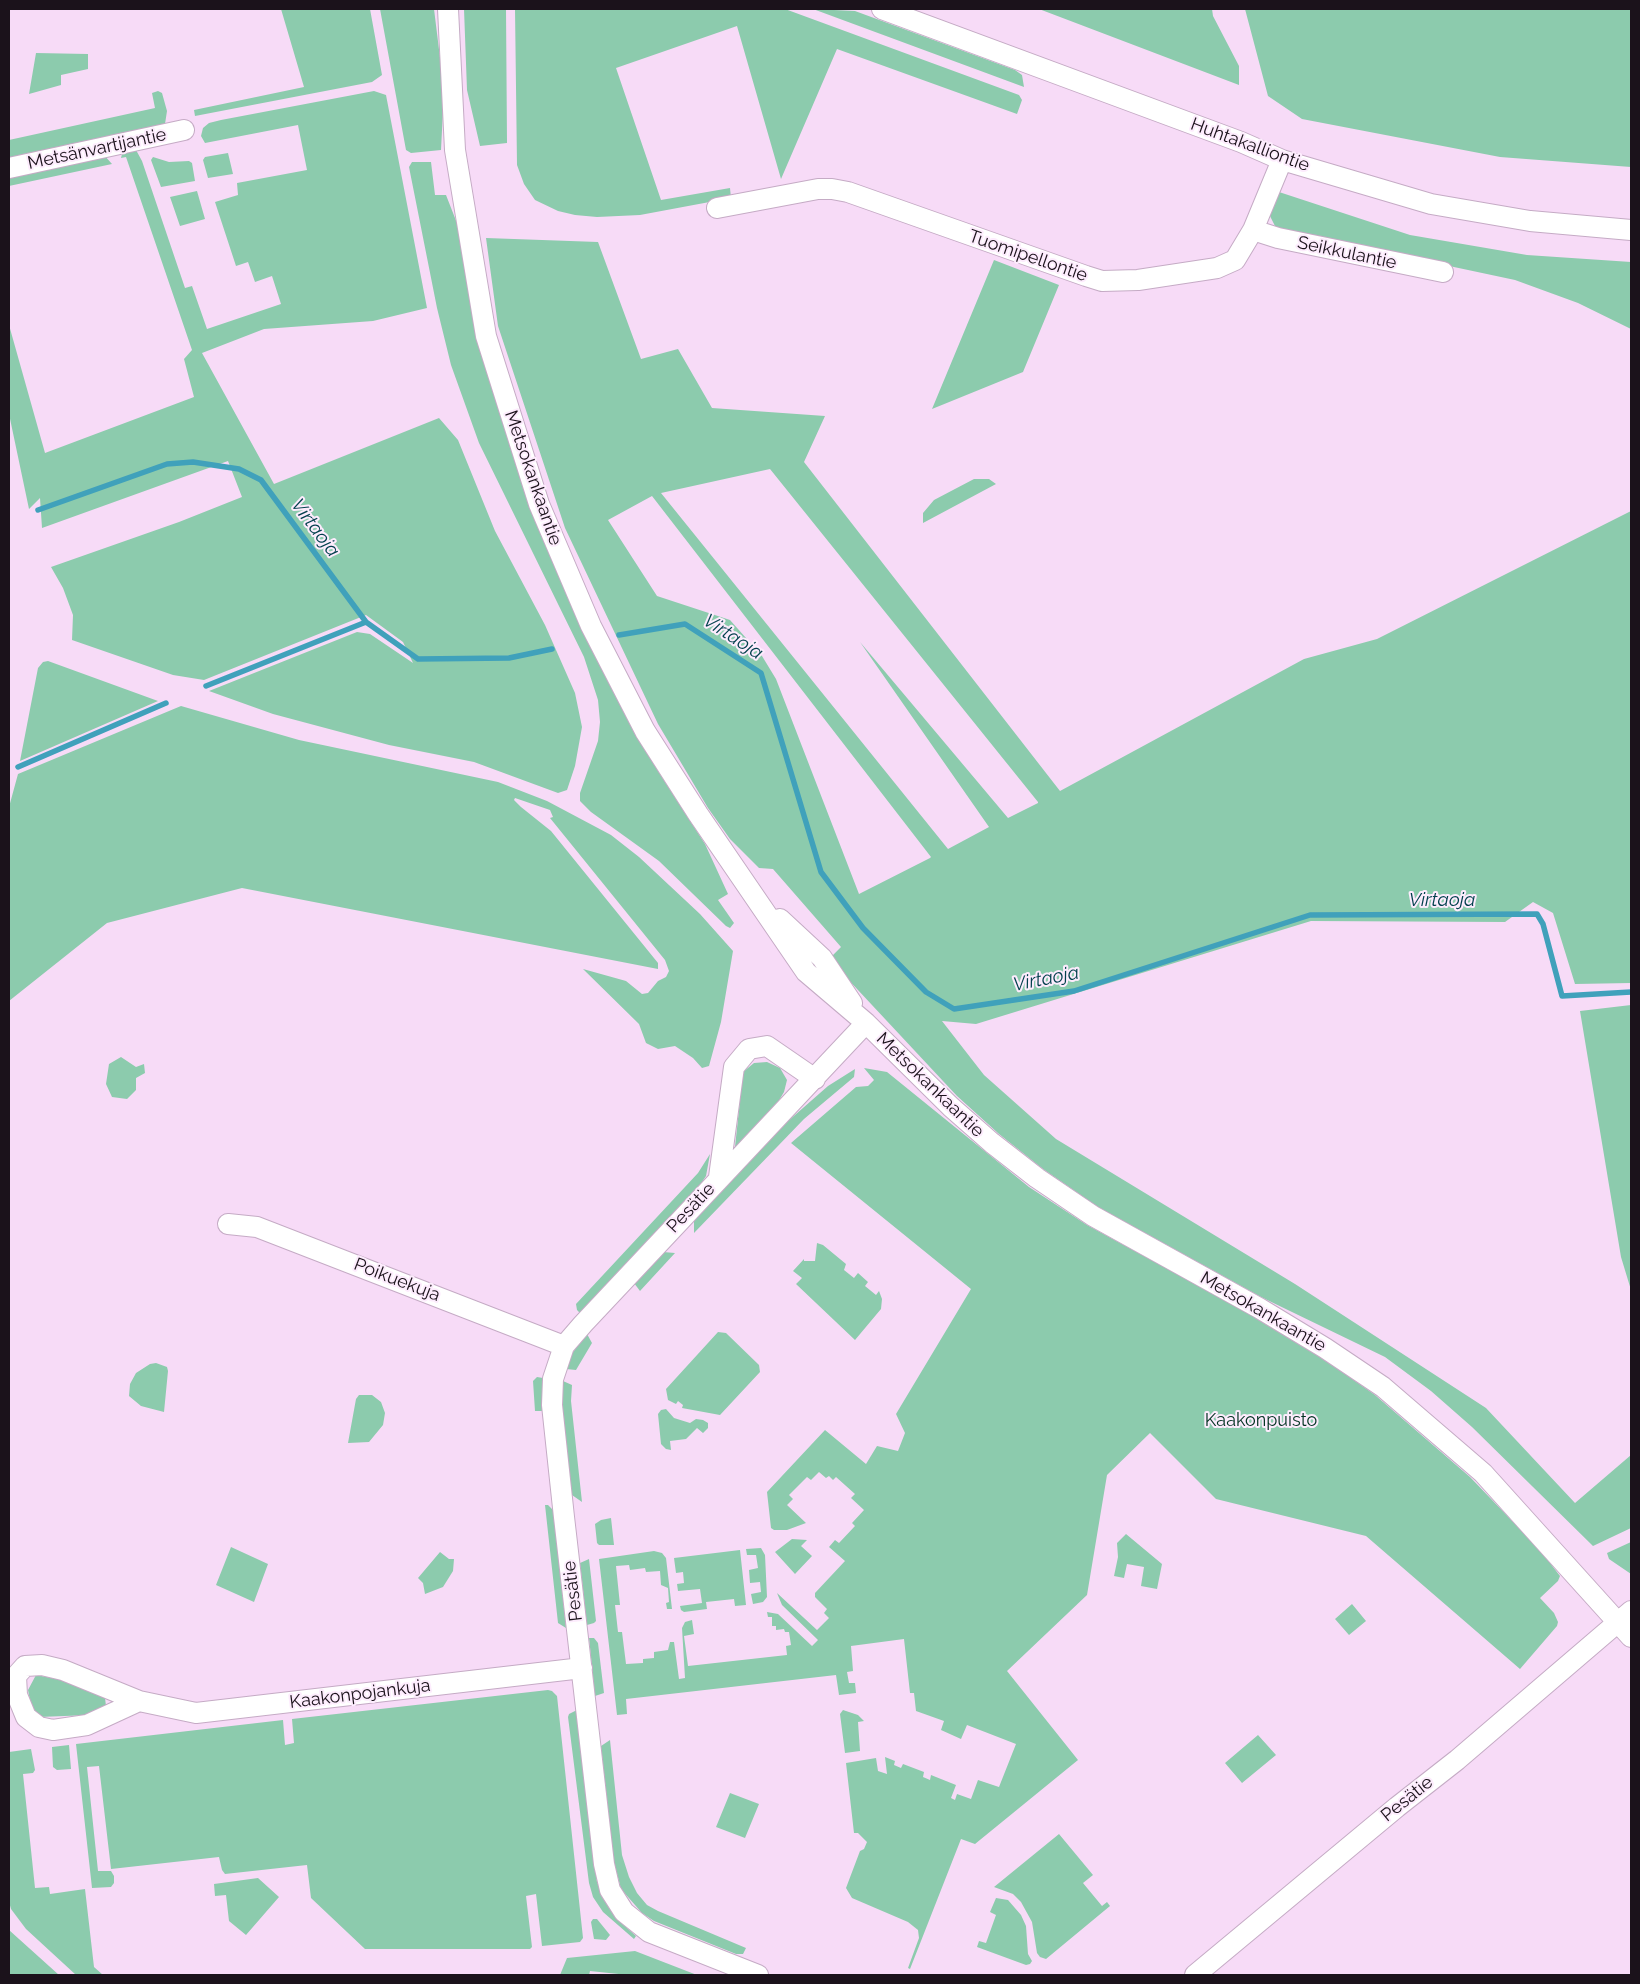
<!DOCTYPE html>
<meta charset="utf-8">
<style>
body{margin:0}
#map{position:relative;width:1640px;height:1984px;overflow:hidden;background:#f7dbf7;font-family:Raleway,sans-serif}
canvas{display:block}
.frame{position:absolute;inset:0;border:10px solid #1b121b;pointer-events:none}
</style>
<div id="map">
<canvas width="1640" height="1984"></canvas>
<div class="frame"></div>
</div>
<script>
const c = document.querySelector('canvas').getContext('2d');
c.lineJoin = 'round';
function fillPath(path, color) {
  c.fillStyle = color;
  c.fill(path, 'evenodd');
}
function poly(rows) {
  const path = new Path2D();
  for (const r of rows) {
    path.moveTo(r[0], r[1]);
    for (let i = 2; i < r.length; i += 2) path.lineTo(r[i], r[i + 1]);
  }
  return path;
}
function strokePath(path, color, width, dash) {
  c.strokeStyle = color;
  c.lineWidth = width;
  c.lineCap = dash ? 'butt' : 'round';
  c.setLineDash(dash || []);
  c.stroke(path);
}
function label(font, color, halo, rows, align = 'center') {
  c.font = font + ' Raleway,sans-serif';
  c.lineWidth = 4;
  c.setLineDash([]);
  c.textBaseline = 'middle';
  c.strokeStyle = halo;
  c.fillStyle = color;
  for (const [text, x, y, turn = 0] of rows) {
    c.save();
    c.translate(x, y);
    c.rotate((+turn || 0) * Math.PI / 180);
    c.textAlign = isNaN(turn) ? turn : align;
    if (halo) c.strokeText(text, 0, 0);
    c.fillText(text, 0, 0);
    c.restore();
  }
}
const green = poly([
 [281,9,370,9,382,75,372,82,195,116,194,110,304,87],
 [380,9,434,9,444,90,441,150,411,153,406,150],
 [464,9,506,9,507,143,480,146,467,90],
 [515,9,785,9,1019,95,1022,100,1017,114,837,49,781,179,737,26,616,68,661,200,730,188,731,198,640,215,597,217,575,215,558,211,535,200,524,184,517,165],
 [813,9,855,11,1015,70,1022,75,1024,87],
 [1039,9,1212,9,1213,16,1239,66,1239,85],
 [1245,9,1631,9,1631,167,1500,157,1302,119,1268,96],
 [36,53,88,54,88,69,61,75,61,85,29,94],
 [158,91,162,93,167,111,165,124,9,161,9,140,155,108,152,93],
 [374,91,386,95,427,308,373,321,264,329,202,353,274,484,439,418,458,440,495,531,545,625,575,693,582,727,575,766,567,790,558,793,474,762,389,745,273,714,209,691,357,632,370,634,413,663,403,642,366,615,204,680,173,675,72,640,73,615,63,588,51,567,179,522,242,497,228,461,42,528,40,498,29,509,9,414,9,325,45,453,194,397,184,359,192,350,126,157,121,158,122,154,136,150,142,161,185,288,192,286,207,329,281,304,272,276,255,282,248,262,236,266,215,202,238,195,237,183,307,170,298,125,205,143,201,136,203,128,209,123,221,120],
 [228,153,233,174,208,178,203,160,205,157],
 [104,155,112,164,9,186,9,177],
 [153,157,169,162,189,161,192,163,195,181,161,187,151,160],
 [412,162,431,162,435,195,446,195,462,236,499,404,658,771,705,844,728,894,718,900,734,923,730,928,726,926,659,861,591,812,580,801,580,793,598,741,600,722,598,700,584,657,479,443,451,365,437,308,409,167],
 [197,191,205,219,180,226,170,197],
 [1279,192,1410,235,1527,255,1631,262,1631,329,1578,303,1515,280,1346,244,1284,234,1275,226,1270,216,1270,207],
 [486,238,598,242,641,359,678,349,712,408,825,416,804,462,1060,791,1304,659,1377,639,1631,511,1631,983,1575,984,1553,913,1533,902,1505,922,1311,921,976,1024,942,1021,984,1075,1056,1139,1295,1284,1486,1408,1575,1503,1631,1455,1631,1528,1593,1546,1472,1427,1431,1391,1385,1357,1261,1297,1098,1207,1043,1169,999,1134,957,1096,829,959,841,947,773,869,759,868,730,839,708,808,658,724,565,528,498,326],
 [770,469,1038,802,1038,803,1008,818,860,642,989,827,948,849,661,493],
 [652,496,931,857,930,858,859,894,776,679,762,656,730,620,657,596,608,520],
 [994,260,1059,285,1023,372,932,409],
 [974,479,989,479,996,484,923,523,923,513,934,500],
 [48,661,158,701,20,761,38,668,43,662],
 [181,706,299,740,498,782,547,801,611,835,639,857,700,914,733,951,721,1022,709,1066,702,1068,693,1058,675,1046,658,1049,646,1043,639,1024,583,969,626,981,642,994,648,993,658,981,666,977,669,971,665,960,550,818,553,817,550,810,515,798,514,800,521,807,551,831,658,963,658,969,242,888,107,923,9,1001,9,807,18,774],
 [1631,1005,1631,1290,1621,1257,1580,1011],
 [121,1057,136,1067,144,1064,145,1073,136,1078,136,1090,127,1099,112,1097,106,1084,109,1064],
 [767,1062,780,1068,787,1080,784,1092,778,1102,735,1147,743,1072,754,1063],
 [864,1068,887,1072,1029,1187,1087,1225,1254,1316,1320,1356,1375,1395,1470,1477,1540,1550,1560,1576,1558,1581,1540,1598,1554,1613,1558,1622,1557,1626,1520,1669,1366,1536,1216,1499,1150,1433,1107,1475,1087,1595,1007,1671,1078,1760,975,1844,961,1839,910,1969,908,1968,919,1938,918,1930,908,1922,852,1898,846,1888,860,1851,864,1849,867,1842,858,1833,854,1833,846,1763,876,1758,878,1771,887,1774,885,1757,895,1761,894,1765,901,1768,903,1764,924,1772,923,1777,930,1780,931,1775,956,1785,951,1798,955,1800,957,1794,971,1799,978,1780,999,1787,1016,1744,967,1725,961,1739,941,1730,944,1721,916,1711,914,1693,910,1693,904,1639,851,1646,853,1671,847,1672,849,1683,855,1683,856,1693,839,1695,836,1675,626,1699,627,1714,617,1715,599,1559,654,1551,662,1553,666,1558,672,1609,667,1609,666,1603,669,1602,668,1588,661,1585,660,1571,646,1572,645,1568,630,1570,629,1565,616,1566,620,1605,615,1605,618,1632,622,1632,626,1664,643,1663,643,1659,654,1658,654,1652,668,1650,670,1642,674,1642,679,1679,685,1678,682,1628,685,1622,692,1620,694,1634,684,1636,688,1666,787,1655,786,1646,791,1645,789,1632,785,1632,784,1629,776,1630,776,1626,772,1626,772,1617,768,1617,767,1612,778,1614,812,1646,818,1640,782,1605,777,1593,817,1630,829,1618,824,1613,827,1609,815,1597,815,1593,845,1561,829,1547,835,1540,839,1543,855,1526,852,1523,864,1510,851,1498,855,1494,836,1477,833,1480,829,1476,826,1478,819,1472,811,1480,807,1477,789,1495,793,1499,787,1505,806,1523,787,1530,774,1530,771,1528,767,1492,825,1430,866,1464,877,1446,898,1451,905,1433,896,1414,971,1289,791,1143,856,1087,868,1086,874,1080],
 [855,1069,854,1077,804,1119,694,1233,694,1219,787,1122,828,1086],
 [710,1154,706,1176,700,1185,580,1313,577,1310,576,1304,698,1173],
 [817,1243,823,1245,846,1264,844,1270,854,1278,858,1273,868,1282,865,1286,876,1295,879,1291,882,1299,881,1309,855,1340,796,1284,802,1278,793,1271,804,1259,804,1261,815,1261],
 [663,1252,675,1253,640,1291,634,1283],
 [718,1332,726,1333,759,1365,760,1372,720,1415,682,1408,683,1405,678,1401,676,1404,668,1400,666,1389],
 [587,1334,592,1343,576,1370,566,1369,573,1352],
 [156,1363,167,1367,168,1371,164,1412,141,1406,129,1396,130,1384,136,1373,150,1364],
 [537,1377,543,1378,543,1411,535,1411,533,1381],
 [563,1381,572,1385,571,1401,582,1502,572,1495,562,1403],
 [359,1395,372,1395,381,1402,385,1413,383,1425,369,1442,348,1443,356,1399],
 [666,1409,674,1418,690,1423,696,1419,703,1420,708,1423,708,1428,703,1433,697,1428,686,1439,670,1441,671,1450,666,1449,661,1444,658,1414,661,1410],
 [545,1505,548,1505,554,1511,566,1628,558,1623],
 [611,1518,614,1545,599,1545,597,1543,595,1524,601,1520],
 [1126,1534,1162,1564,1157,1589,1141,1586,1144,1567,1127,1564,1124,1578,1114,1576,1118,1557,1117,1543],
 [792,1539,807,1540,801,1546,812,1556,795,1574,775,1552],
 [1631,1542,1631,1574,1609,1559,1607,1553],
 [231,1547,268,1564,254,1602,216,1585],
 [761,1548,765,1555,767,1597,763,1602,753,1604,751,1594,761,1592,760,1582,750,1583,749,1570,758,1568,756,1555,747,1555,746,1549],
 [740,1550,746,1605,735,1606,734,1599,706,1602,707,1609,684,1612,681,1610,680,1606,702,1603,700,1589,678,1591,677,1584,684,1583,683,1572,676,1573,674,1558],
 [440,1552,449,1559,454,1559,453,1571,443,1587,425,1594,423,1583,418,1578],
 [589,1559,596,1621,594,1623,587,1625,580,1563],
 [1352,1604,1366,1621,1349,1635,1335,1619],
 [589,1638,594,1638,598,1643,604,1693,595,1696],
 [36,1675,62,1680,98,1693,105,1698,106,1706,90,1715,39,1717,32,1711,28,1690],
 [548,1690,552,1691,557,1696,583,1938,580,1942,542,1946,536,1894,526,1896,532,1947,530,1949,365,1949,311,1898,307,1865,225,1874,222,1870,219,1857,111,1869,99,1766,87,1767,98,1871,111,1871,114,1876,114,1883,111,1887,92,1888,76,1744,283,1720,285,1745,294,1743,292,1719],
 [577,1710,597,1882,609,1908,618,1920,636,1936,634,1939,603,1912,593,1897,589,1883,568,1717,569,1714],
 [843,1710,858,1715,864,1721,858,1722,860,1751,845,1753,840,1714],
 [1258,1735,1276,1755,1242,1783,1225,1763],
 [610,1740,622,1855,629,1877,637,1893,647,1905,658,1911,746,1948,743,1954,736,1954,654,1921,642,1913,621,1889,614,1862,601,1746],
 [69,1745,71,1769,57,1770,53,1767,52,1747],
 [31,1749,35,1770,33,1773,23,1774,35,1888,49,1887,50,1894,85,1889,94,1967,103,1975,76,1975,26,1929,11,1909,9,1902,9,1752],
 [730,1793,759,1804,745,1838,716,1827],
 [1059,1834,1093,1875,1083,1883,1102,1906,1107,1902,1110,1906,1046,1959,1040,1957,1037,1953,1032,1922,1021,1902,1013,1894,994,1887],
 [258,1878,279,1897,246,1935,229,1921,226,1895,215,1896,214,1884],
 [996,1898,1008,1900,1021,1915,1026,1926,1028,1954,1032,1961,1030,1964,1026,1965,977,1947,979,1941,986,1943,996,1915,990,1912],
 [593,1919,597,1919,610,1935,606,1940,594,1939,591,1922],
 [9,1930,59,1975,9,1975],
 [635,1951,697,1975,628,1975,590,1971,589,1975,560,1975,567,1958]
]);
const stream = poly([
 [38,510,167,464,193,462,239,469,261,480,366,622,418,659,509,658,552,649],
 [619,635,685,624,761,673,821,872,863,928,926,992,954,1009,1074,991,1310,915,1537,914,1543,924,1562,996,1631,992],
 [206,686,366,622],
 [18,767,166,703]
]);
const minor = poly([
 [448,9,455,150,486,336,539,504,591,626,645,731,698,814,806,972,866,1023,951,1107,992,1143,1037,1178,1093,1216,1259,1308,1325,1348,1383,1387,1483,1473,1631,1637],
 [882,9,1241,142,1282,160,1431,204,1530,221,1631,230],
 [9,168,184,130],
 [717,208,818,189,832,189,848,192,1086,276,1102,281,1138,280,1217,268,1235,260,1253,230,1282,160],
 [1253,230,1278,238,1443,272],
 [780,919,822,958,852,1003],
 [719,1177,734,1067,749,1049,767,1046,815,1079],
 [228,1224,257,1227,564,1346],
 [139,1701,87,1725,53,1730,39,1727,26,1717,17,1695,16,1676,25,1666,42,1665,63,1670,139,1701,196,1713,582,1668],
 [758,1975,649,1932,624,1912,610,1890,604,1864,564,1517,552,1405,553,1379,564,1346,583,1324,866,1023],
 [1195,1975,1397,1807,1457,1760,1631,1611]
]);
const streetNames = [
 ["Huhtakalliontie",1250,145,20],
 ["Metsänvartijantie",97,149,-12],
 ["Seikkulantie",1347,253,12],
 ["Tuomipellontie",1028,256,19],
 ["Metsokankaantie",533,478,71],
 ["Metsokankaantie",930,1085,44],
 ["Pesätie",691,1208,-47],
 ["Poikuekuja",397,1280,21],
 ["Metsokankaantie",1263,1312,30],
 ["Pesätie",573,1591,-97],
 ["Kaakonpojankuja",360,1694,-7],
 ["Pesätie",1407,1799,-39]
];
const parkNames = [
 ["Kaakonpuisto",1261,1421]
];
const waterNames = [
 ["Virtaoja",315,528,53],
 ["Virtaoja",733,637,33],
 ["Virtaoja",1442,900],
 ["Virtaoja",1046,979,-11]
];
fillPath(green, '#8ccbad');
strokePath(stream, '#40a1bb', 5.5);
strokePath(minor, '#c5abc5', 22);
strokePath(minor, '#fff', 20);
label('18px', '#1b121b', '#fdecfd', streetNames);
label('18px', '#003220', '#fdecfd', parkNames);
label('italic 19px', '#013f4c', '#fdecfd', waterNames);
</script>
